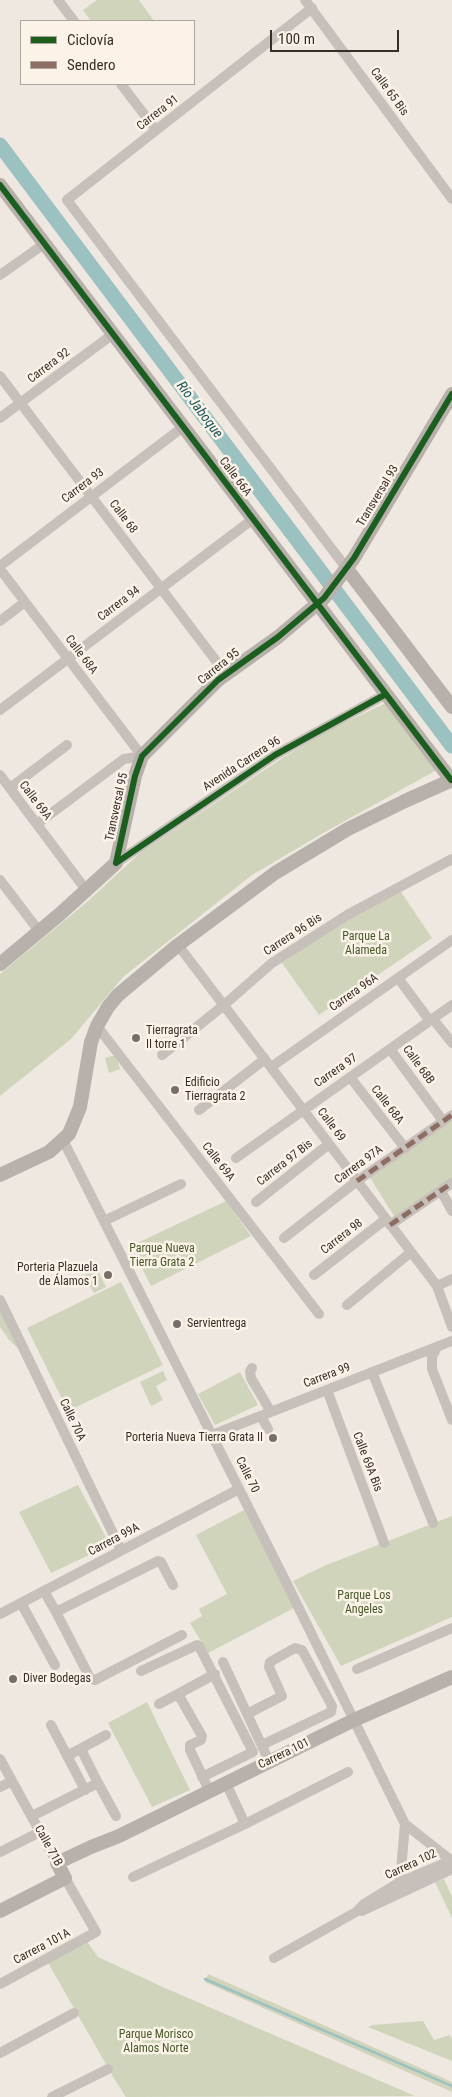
<!DOCTYPE html>
<meta charset="utf-8">
<style>
body{margin:0}
#map{position:relative;width:452px;height:2097px;overflow:hidden;background:#eee8e1;font-family:"Roboto Condensed",sans-serif}
canvas{display:block}
.legend{position:absolute;left:20px;top:20px;width:175px;height:65px;box-sizing:border-box;background:#fbf3e8;border:1px solid #ada49b;margin:0;padding:6px 9px;list-style:none;font-size:15px;color:#392d28}
.legend li{display:flex;align-items:center;gap:10px;height:25px}
.legend b{width:25px;border:1px solid #ada49b}
.scale{position:absolute;left:270px;top:30px;width:129px;height:22px;box-sizing:border-box;border:2px solid #392d28;border-top:0;padding-left:6px;font-size:15px;line-height:18px;white-space:nowrap;color:#392d28;-webkit-text-stroke:4px #fbf3e8;paint-order:stroke}
</style>
<div id="map">
<canvas width="452" height="2097"></canvas>
<ul class="legend">
<li><b style="height:6px;background:#1b5e20"></b>Ciclovía</li>
<li><b style="height:6px;background:#8d6e63"></b>Sendero</li>
</ul>
<div class="scale">100 m</div>
</div>
<script>
const c = document.querySelector('canvas').getContext('2d');
c.lineJoin = 'round';
function fillPath(path, color) {
  c.fillStyle = color;
  c.fill(path, 'evenodd');
}
function poly(rows) {
  const path = new Path2D();
  for (const r of rows) {
    path.moveTo(r[0], r[1]);
    for (let i = 2; i < r.length; i += 2) path.lineTo(r[i], r[i + 1]);
  }
  return path;
}
function strokePath(path, color, width, dash) {
  c.strokeStyle = color;
  c.lineWidth = width;
  c.lineCap = dash ? 'butt' : 'round';
  c.setLineDash(dash || []);
  c.stroke(path);
}
function label(font, color, halo, rows, align = 'center') {
  c.font = font + ' "Roboto Condensed",sans-serif';
  c.lineWidth = 5;
  c.setLineDash([]);
  c.textBaseline = 'middle';
  c.strokeStyle = halo;
  c.fillStyle = color;
  for (const [text, x, y, turn = 0] of rows) {
    c.save();
    c.translate(x, y);
    c.rotate((+turn || 0) * Math.PI / 180);
    c.textAlign = isNaN(turn) ? turn : align;
    if (halo) c.strokeText(text, 0, 0);
    c.fillText(text, 0, 0);
    c.restore();
  }
}
const green = poly([
 [97,0,139,0,154,21,91,21,83,10],
 [386,703,436,769,435,771,325,832,252,875,123,977,71,1039,0,1096,0,974,87,902,140,853,284,757,333,728],
 [401,892,432,938,319,1015,282,963,351,916],
 [116,1055,120,1069,109,1073,105,1058],
 [452,1119,452,1178,394,1216,369,1176],
 [226,1201,251,1236,151,1286,131,1246],
 [97,1269,106,1287,94,1293,84,1275],
 [121,1282,163,1365,68,1411,27,1328],
 [0,1306,20,1350,9,1340,0,1327],
 [163,1371,167,1380,156,1386,163,1400,151,1406,140,1382],
 [240,1372,258,1405,215,1425,198,1394],
 [78,1485,109,1543,104,1548,51,1573,19,1512],
 [244,1510,294,1608,208,1653,190,1623,202,1616,199,1609,227,1594,196,1535],
 [452,1516,452,1617,341,1666,293,1581,324,1566],
 [147,1702,190,1790,152,1807,108,1723],
 [444,1879,452,1897,452,1918,435,1882],
 [86,1940,98,1957,165,1988,415,2096,126,2097,115,2080,47,1961],
 [208,1974,452,2082,452,2092,205,1982],
 [423,2021,434,2040,450,2035,452,2039,452,2061,368,2027,373,2025]
]);
const stream = poly([
 [205,1979,452,2086]
]);
const river = poly([
 [0,145,452,746]
]);
const street = poly([
 [58,0,74,21],
 [305,0,452,199],
 [312,8,67,200,347,569],
 [121,84,156,130],
 [0,275,44,244],
 [0,376,226,674],
 [0,418,113,334],
 [0,566,183,427],
 [0,569,142,756,124,759,37,824],
 [0,621,25,602],
 [0,710,253,519],
 [0,775,86,890],
 [10,788,67,745],
 [116,863,275,755,386,694],
 [0,880,39,931],
 [178,945,437,1286,452,1327],
 [398,978,430,1021],
 [433,1019,452,1043],
 [97,1026,319,1314],
 [390,1049,443,1121],
 [162,1055,224,1005,272,963,349,914,452,859],
 [271,1067,452,940],
 [350,1077,405,1148],
 [199,1110,265,1059],
 [63,1140,285,1580,405,1824,452,1861],
 [236,1158,452,1005],
 [441,1191,452,1211],
 [256,1202,329,1144],
 [104,1221,181,1184],
 [390,1225,452,1183],
 [284,1238,357,1181,452,1115],
 [314,1275,386,1219],
 [437,1286,452,1279],
 [0,1300,121,1550],
 [347,1305,411,1252],
 [437,1347,432,1357,432,1369,452,1420],
 [252,1368,250,1371,251,1378,271,1412],
 [372,1372,433,1523],
 [327,1390,384,1543],
 [261,1416,268,1429],
 [212,1435,452,1341],
 [44,1591,56,1612,158,1561,161,1562,173,1585],
 [21,1603,55,1665],
 [56,1612,90,1678,95,1680,182,1635],
 [0,1614,239,1489],
 [223,1662,269,1761],
 [357,1669,452,1628],
 [141,1671,197,1645,199,1646,253,1752,202,1777],
 [178,1694,215,1674],
 [159,1704,178,1694,202,1736,201,1740,190,1745,190,1750,209,1790],
 [247,1714,282,1696,269,1667,270,1662,295,1648,302,1650,332,1706,331,1712,262,1745],
 [51,1725,85,1790],
 [81,1749,98,1783],
 [67,1756,106,1735],
 [0,1759,57,1863],
 [0,1787,12,1781],
 [32,1816,98,1783,116,1816],
 [245,1824,348,1772],
 [0,1852,40,1832],
 [133,1877,245,1824,226,1783],
 [403,1887,400,1882,405,1824],
 [362,1911,452,1869],
 [274,1958,356,1912,364,1904,400,1882,452,1860],
 [0,1984,96,1932,65,1878],
 [0,2053,74,2013],
 [52,2097,108,2069]
]);
const secondary = poly([
 [0,185,452,781],
 [347,569,452,707],
 [0,964,60,914,116,863,135,776,142,756,218,680,278,637,324,598,354,558,452,394],
 [0,1175,49,1152,69,1134,80,1107,91,1042,97,1026,108,1007,118,995,178,945,275,873,348,829,405,801,452,780],
 [0,1911,65,1878,57,1863,91,1847,119,1836,354,1720,452,1677]
]);
const quiet = poly([
 [357,1181,452,1115],
 [390,1225,452,1183]
]);
const cycleway = poly([
 [0,185,451,780],
 [116,863,135,776,142,756,218,680,278,637,324,598,354,558,452,394],
 [116,863,275,755,386,694]
]);
const markers = [
 [136,1038,5,"#786e69"],
 [175,1090,5,"#786e69"],
 [108,1275,5,"#786e69"],
 [177,1324,5,"#786e69"],
 [273,1438,5,"#786e69"],
 [13,1679,5,"#786e69"]
];
const streetNames = [
 ["Calle 65 Bis",389,92,54],
 ["Carrera 91",158,113,-38],
 ["Carrera 92",49,366,-37],
 ["Calle 66A",235,477,53],
 ["Carrera 93",83,486,-37],
 ["Transversal 93",378,496,-59],
 ["Calle 68",123,517,53],
 ["Carrera 94",119,604,-37],
 ["Calle 68A",81,655,53],
 ["Carrera 95",219,667,-39],
 ["Avenida Carrera 96",242,764,-33],
 ["Calle 69A",35,801,53],
 ["Transversal 95",117,807,-78],
 ["Carrera 96 Bis",293,935,-33],
 ["Carrera 96A",354,993,-35],
 ["Calle 68B",418,1065,54],
 ["Carrera 97",336,1071,-35],
 ["Calle 68A",387,1105,52],
 ["Calle 69",331,1125,53],
 ["Calle 69A",218,1162,52],
 ["Carrera 97 Bis",285,1163,-38],
 ["Carrera 97A",359,1165,-36],
 ["Carrera 98",342,1237,-38],
 ["Carrera 99",327,1376,-21],
 ["Calle 70A",72,1420,64],
 ["Calle 69A Bis",367,1462,69],
 ["Calle 70",247,1475,63],
 ["Carrera 99A",114,1540,-28],
 ["Carrera 101",284,1754,-26],
 ["Calle 71B",48,1846,61],
 ["Carrera 102",411,1865,-25],
 ["Carrera 101A",42,1947,-28]
];
const parkNames = [
 ["Parque La",366,937],
 ["Alameda",366,951],
 ["Parque Nueva",162,1249],
 ["Tierra Grata 2",162,1263],
 ["Parque Los",364,1596],
 ["Angeles",364,1610],
 ["Parque Morisco",156,2035],
 ["Alamos Norte",156,2049]
];
const poiNames = [
 ["Tierragrata",146,1031],
 ["II torre 1",146,1045],
 ["Edificio",185,1083],
 ["Tierragrata 2",185,1097],
 ["Porteria Plazuela",98,1268,"right"],
 ["de Álamos 1",98,1282,"right"],
 ["Servientrega",187,1324],
 ["Porteria Nueva Tierra Grata II",263,1438,"right"],
 ["Diver Bodegas",23,1679]
];
const waterNames = [
 ["Río Jaboque",199,410,53]
];
fillPath(green, '#cfd4ba');
strokePath(stream, '#9bc1c1', 2.5);
strokePath(river, '#9bc1c1', 15);
strokePath(street, '#c7c0ba', 10);
strokePath(secondary, '#b8b0aa', 14);
strokePath(quiet, '#8d6e63', 5, [10, 5]);
strokePath(cycleway, '#1b5e20', 6);
for (const [x, y, r, color] of markers) {
  const dot = new Path2D();
  dot.arc(x, y, r, 0, 2 * Math.PI);
  c.fillStyle = color;
  c.fill(dot);
  strokePath(dot, '#fbf3e8', 2);
}
label('12px', '#392d28', '#fbf3e8', streetNames);
label('12px', '#475929', '#fbf3e8', parkNames);
label('12px', '#392d28', '#fbf3e8', poiNames, 'left');
label('italic 14px', '#1a585d', '#fbf3e8', waterNames);
</script>
